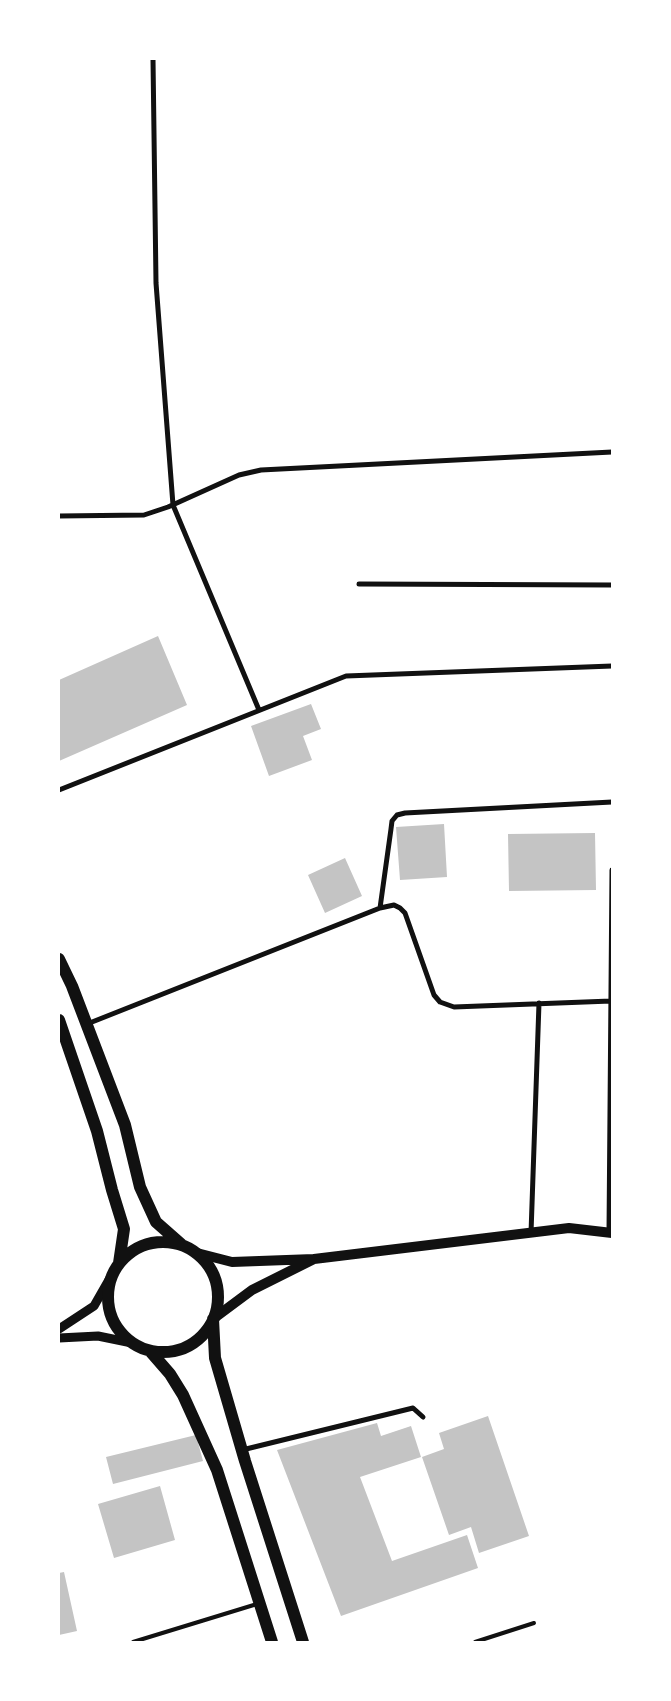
<!DOCTYPE html>
<style>
body{margin:0}
#map{position:relative;width:671px;height:1701px;overflow:hidden;background:#fff;font-family:"Times New Roman",serif}
canvas{display:block}
.frame{position:absolute;inset:0;border:60px solid #fff;pointer-events:none}
</style>
<div id="map">
<canvas width="671" height="1701"></canvas>
<div class="frame"></div>
</div>
<script>
const c = document.querySelector('canvas').getContext('2d');
c.lineJoin = 'round';
function fillPath(path, color) {
  c.fillStyle = color;
  c.fill(path, 'evenodd');
}
function poly(rows) {
  const path = new Path2D();
  for (const r of rows) {
    if (r.length === 3) {
      path.moveTo(r[0] + r[2], r[1]);
      path.arc(r[0], r[1], r[2], 0, 2 * Math.PI);
      continue;
    }
    path.moveTo(r[0], r[1]);
    for (let i = 2; i < r.length; i += 2) path.lineTo(r[i], r[i + 1]);
  }
  return path;
}
function strokePath(path, color, width, dash) {
  c.strokeStyle = color;
  c.lineWidth = width;
  c.lineCap = dash ? 'butt' : 'round';
  c.setLineDash(dash || []);
  c.stroke(path);
}
const building = poly([
 [158,636,187,705,59,761,59,680],
 [311,704,321,729,303,736,312,760,269,776,251,726],
 [444,824,447,877,400,880,396,827],
 [595,833,596,890,509,891,508,834],
 [345,858,362,896,325,913,308,875],
 [488,1416,529,1536,479,1553,471,1527,449,1535,422,1457,444,1449,439,1433],
 [377,1423,381,1436,411,1426,421,1457,360,1477,392,1561,467,1535,478,1568,341,1616,277,1450],
 [196,1435,203,1461,113,1484,106,1457],
 [160,1486,175,1540,114,1558,98,1504],
 [64,1572,77,1631,59,1635,59,1573]
]);
const service = poly([
 [133,1642,257,1604],
 [475,1642,534,1623]
]);
const minor = poly([
 [153,59,156,283,173,505,259,710],
 [59,516,144,515,168,507,239,475,261,470,612,452],
 [359,584,612,585],
 [59,790,346,676,612,666],
 [380,908,391,829,392,821,397,815,405,813,612,802],
 [87,1024,380,908,394,905,400,908,405,913,434,995,440,1002,454,1007,611,1001],
 [609,1232,612,870],
 [531,1233,539,1003],
 [242,1450,413,1408,423,1417]
]);
const tertiary = poly([
 [59,1329,94,1306,110,1278],
 [59,1338,98,1336,132,1343]
]);
const secondary = poly([
 [197,1253,232,1262,314,1259,252,1290,213,1319],
 [314,1259,569,1228,612,1233]
]);
const primary = poly([
 [59,959,72,986,125,1125,140,1187,156,1222,181,1244],
 [59,1020,97,1131,112,1190,124,1229,119,1263],
 [163,1297,55],
 [213,1319,215,1358,245,1461,303,1642],
 [150,1351,170,1374,183,1395,217,1470,272,1642]
]);
fillPath(building, '#c4c4c4');
strokePath(service, '#111', 4);
strokePath(minor, '#111', 5);
strokePath(tertiary, '#111', 9);
strokePath(secondary, '#111', 10);
strokePath(primary, '#111', 12);
</script>
